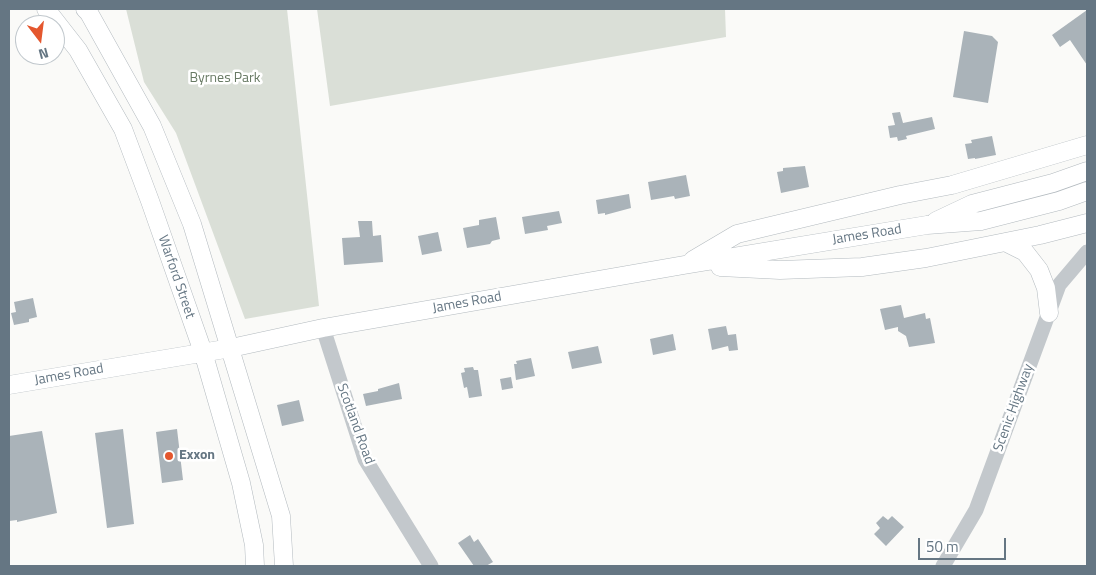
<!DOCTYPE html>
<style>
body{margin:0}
#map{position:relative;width:1096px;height:575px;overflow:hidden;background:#fafaf8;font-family:"Titillium Web",sans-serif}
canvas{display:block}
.frame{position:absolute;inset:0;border:10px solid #657683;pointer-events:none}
.north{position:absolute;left:15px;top:15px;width:50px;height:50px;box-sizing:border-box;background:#fff;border:1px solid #c1c8cd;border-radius:50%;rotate:165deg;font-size:14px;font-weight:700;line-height:20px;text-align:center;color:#657683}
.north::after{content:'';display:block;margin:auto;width:18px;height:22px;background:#e4572e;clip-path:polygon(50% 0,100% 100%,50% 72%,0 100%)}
.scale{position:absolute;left:918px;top:538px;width:88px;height:22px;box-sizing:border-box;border:2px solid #657683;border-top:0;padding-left:6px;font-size:15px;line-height:18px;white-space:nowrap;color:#657683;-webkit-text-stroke:4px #fff;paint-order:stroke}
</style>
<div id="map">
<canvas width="1096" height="575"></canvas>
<div class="frame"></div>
<div class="north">N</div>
<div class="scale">50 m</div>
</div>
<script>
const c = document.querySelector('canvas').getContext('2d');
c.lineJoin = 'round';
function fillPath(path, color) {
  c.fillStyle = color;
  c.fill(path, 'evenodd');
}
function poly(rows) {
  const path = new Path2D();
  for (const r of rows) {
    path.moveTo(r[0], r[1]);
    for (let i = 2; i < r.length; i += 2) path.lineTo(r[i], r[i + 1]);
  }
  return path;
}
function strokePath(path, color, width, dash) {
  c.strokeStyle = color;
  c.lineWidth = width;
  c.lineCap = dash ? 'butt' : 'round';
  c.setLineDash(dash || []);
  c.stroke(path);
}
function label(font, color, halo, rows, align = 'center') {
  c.font = font + ' "Titillium Web",sans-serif';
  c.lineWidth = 5;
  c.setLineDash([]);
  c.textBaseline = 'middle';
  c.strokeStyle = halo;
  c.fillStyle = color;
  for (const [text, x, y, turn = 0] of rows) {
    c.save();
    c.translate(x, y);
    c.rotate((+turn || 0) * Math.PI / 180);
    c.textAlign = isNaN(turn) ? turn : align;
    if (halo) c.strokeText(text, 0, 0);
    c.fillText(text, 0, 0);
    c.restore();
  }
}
const green = poly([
 [126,9,287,9,319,306,245,319,176,133,144,82],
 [317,9,725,9,726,37,330,106]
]);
const building = poly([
 [1087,10,1087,65,1070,40,1060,47,1052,35],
 [964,31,992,36,998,42,988,103,953,97],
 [900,112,903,123,932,117,935,129,906,136,907,139,898,141,897,137,890,138,888,126,895,125,892,113],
 [992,136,996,155,975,159,975,158,968,159,965,144,972,143,971,140],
 [805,166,809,187,781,193,777,172,783,171,783,168],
 [686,175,690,196,675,199,674,196,651,200,648,182],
 [629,194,631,208,605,215,605,213,598,214,596,200],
 [559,211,562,223,547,226,548,230,525,234,522,217],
 [496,217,500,239,492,241,490,244,467,248,463,228,479,225,479,220],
 [358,221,372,221,373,236,381,235,383,262,344,265,342,238,360,237],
 [438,232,442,251,422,255,418,236],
 [33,298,37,317,29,319,29,322,14,325,11,313,16,312,14,302],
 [901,305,904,318,925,313,926,319,930,318,935,343,909,347,906,336,898,331,898,327,885,330,880,309],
 [726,326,728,335,736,334,738,350,729,351,728,346,712,350,708,329],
 [673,334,676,350,653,355,650,339],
 [598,346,602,363,572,369,568,352],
 [531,358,535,376,516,380,514,364,517,364,516,361],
 [473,367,474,370,478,370,482,396,469,398,467,387,464,388,461,373,465,372,464,368],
 [511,377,513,388,502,390,500,379],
 [399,383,402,399,366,406,363,394,378,391,378,389],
 [299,400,304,421,282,426,277,405],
 [123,429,134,524,107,528,95,433],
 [177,429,183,480,162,483,156,432],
 [42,431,57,513,17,522,17,520,9,521,9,436],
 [883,516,888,520,892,516,904,527,886,546,874,534,880,528,876,523],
 [470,535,474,542,478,539,493,562,486,566,474,566,458,543]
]);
const tertiary = poly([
 [323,328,365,459,431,566],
 [943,566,976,510,1059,285,1087,252]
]);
const secondary = poly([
 [46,9,78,50,123,129,150,201,203,352,241,483,254,545,255,566],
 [85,9,89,13,152,126,192,224,281,516,284,566],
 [936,221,972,204,1053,183,1087,171],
 [1005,242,1025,252,1039,270,1046,288,1049,313],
 [693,260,737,234,900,195,952,185,1087,145],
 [720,267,780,270,862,267,926,258,1040,235,1087,223],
 [9,385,231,348,323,328,684,265,927,225,981,221,1059,201,1087,191]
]);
const markers = [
 [169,456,5,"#e4572e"]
];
const parkNames = [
 ["Byrnes Park",225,79]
];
const streetNames = [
 ["James Road",867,235,-9],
 ["Warford Street",176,277,71],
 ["James Road",467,303,-10],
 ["James Road",69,375,-10],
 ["Scenic Highway",1014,408,-70],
 ["Scotland Road",355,424,70]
];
const poiNames = [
 ["Exxon",179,456]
];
fillPath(green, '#dadfd7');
fillPath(building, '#aab3b9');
strokePath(secondary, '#b3babf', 19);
strokePath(tertiary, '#c3c8cc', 15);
strokePath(secondary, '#fff', 18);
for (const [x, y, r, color] of markers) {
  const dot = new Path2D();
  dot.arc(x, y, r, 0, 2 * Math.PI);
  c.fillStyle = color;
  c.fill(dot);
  strokePath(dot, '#fff', 2);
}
label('14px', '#687a64', '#fff', parkNames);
label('14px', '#657683', '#fff', streetNames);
label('bold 14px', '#657683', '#fff', poiNames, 'left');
</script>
